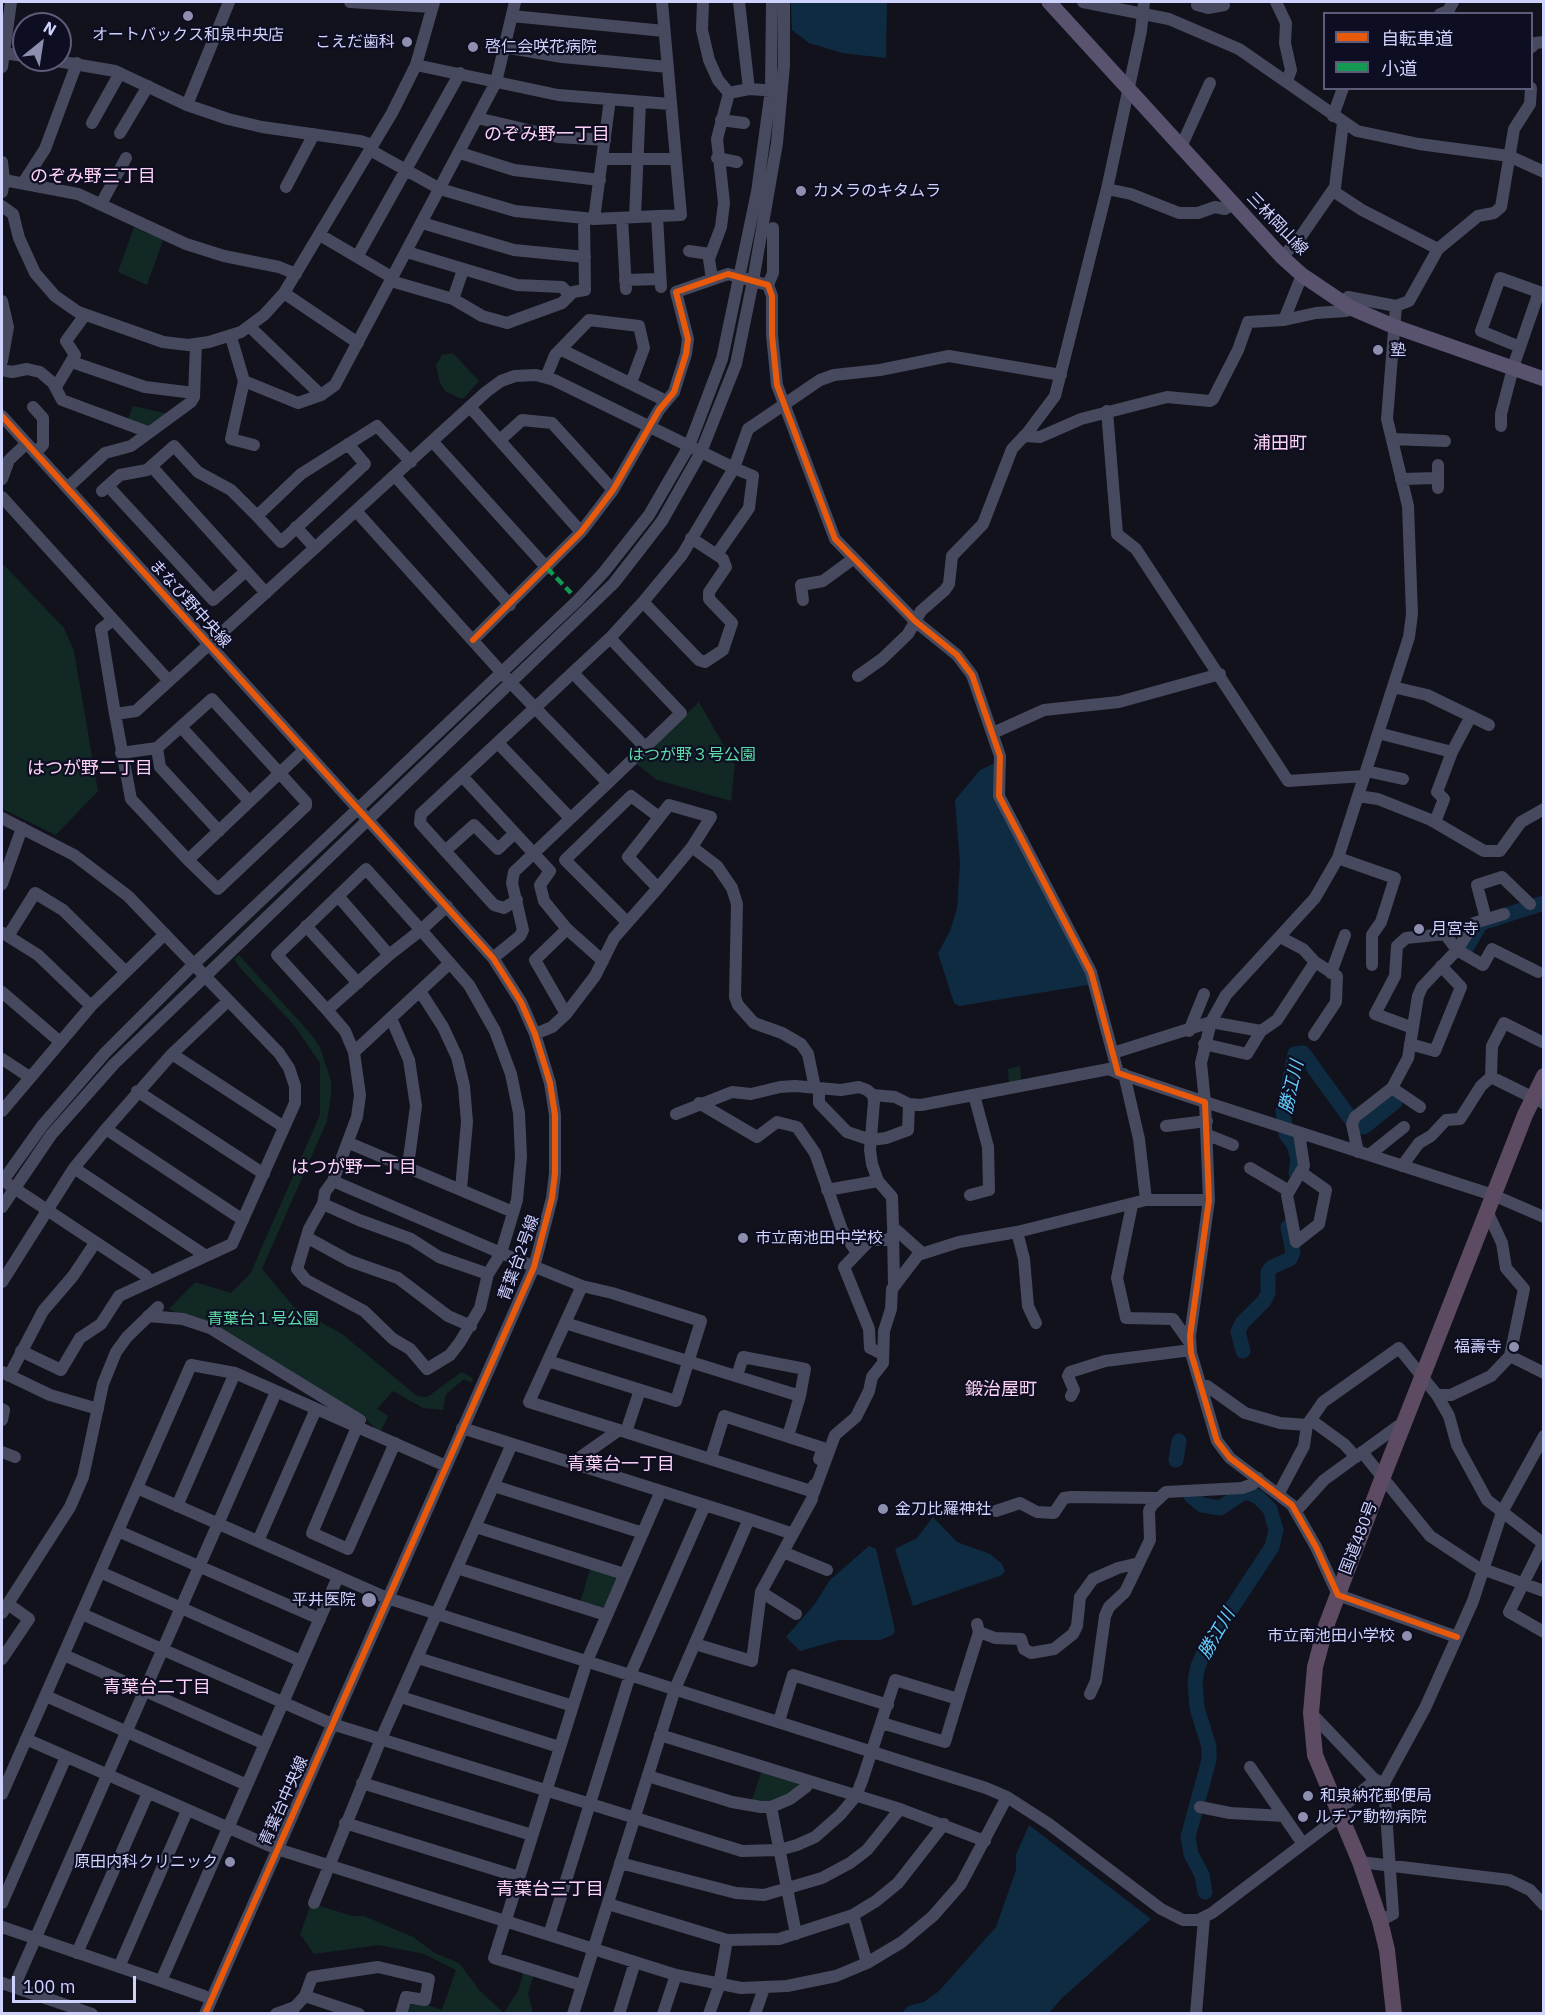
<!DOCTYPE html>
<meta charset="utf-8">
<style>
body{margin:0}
#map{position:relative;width:1545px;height:2015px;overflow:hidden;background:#12121d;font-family:"IBM Plex Sans","Noto Sans JP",sans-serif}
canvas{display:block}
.frame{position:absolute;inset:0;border:3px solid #d0d2fe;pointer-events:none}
.legend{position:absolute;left:1323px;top:12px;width:210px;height:78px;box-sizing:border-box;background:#0e0e22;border:2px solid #5c5c7a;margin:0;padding:8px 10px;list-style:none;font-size:18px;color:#d0d2fe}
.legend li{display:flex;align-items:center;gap:12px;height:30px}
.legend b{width:30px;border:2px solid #5c5c7a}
.north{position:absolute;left:12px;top:12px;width:60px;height:60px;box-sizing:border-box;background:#0e0e22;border:2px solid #5c5c7a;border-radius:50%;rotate:30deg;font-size:16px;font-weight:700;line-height:24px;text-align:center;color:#d0d2fe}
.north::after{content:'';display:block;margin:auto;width:21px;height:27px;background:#8e8faf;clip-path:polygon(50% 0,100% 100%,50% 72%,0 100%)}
.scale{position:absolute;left:12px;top:1976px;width:124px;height:27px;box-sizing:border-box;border:3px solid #d0d2fe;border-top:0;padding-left:8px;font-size:18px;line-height:21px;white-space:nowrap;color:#d0d2fe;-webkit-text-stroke:4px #0e0e22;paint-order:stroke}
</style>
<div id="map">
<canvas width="1545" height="2015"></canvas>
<div class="frame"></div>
<ul class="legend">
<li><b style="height:8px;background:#e8590c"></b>自転車道</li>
<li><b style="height:8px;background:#139951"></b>小道</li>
</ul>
<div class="north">N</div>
<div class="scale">100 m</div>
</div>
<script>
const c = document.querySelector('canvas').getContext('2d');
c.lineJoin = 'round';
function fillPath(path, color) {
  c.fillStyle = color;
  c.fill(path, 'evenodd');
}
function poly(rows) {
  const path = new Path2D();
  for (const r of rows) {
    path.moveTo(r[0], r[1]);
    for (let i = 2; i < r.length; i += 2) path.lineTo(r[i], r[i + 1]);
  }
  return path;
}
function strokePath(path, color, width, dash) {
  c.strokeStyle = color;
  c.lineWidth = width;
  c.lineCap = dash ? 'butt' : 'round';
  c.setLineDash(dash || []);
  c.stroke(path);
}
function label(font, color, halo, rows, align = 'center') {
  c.font = font + ' "IBM Plex Sans","Noto Sans JP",sans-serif';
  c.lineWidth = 4.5;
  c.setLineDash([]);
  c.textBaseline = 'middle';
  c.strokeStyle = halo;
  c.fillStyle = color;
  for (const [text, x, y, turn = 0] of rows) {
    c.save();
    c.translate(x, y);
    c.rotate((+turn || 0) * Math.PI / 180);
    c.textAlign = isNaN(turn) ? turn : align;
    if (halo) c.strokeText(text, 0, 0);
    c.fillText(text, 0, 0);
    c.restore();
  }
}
const green = poly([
 [134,227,163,240,147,285,118,272],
 [453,353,479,381,464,398,459,398,445,391,440,383,436,365,442,355],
 [133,406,169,414,149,428,127,421],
 [2,563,64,628,74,651,98,791,56,835,2,809],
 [699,702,735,765,731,801,657,780,635,763],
 [239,955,310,1033,320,1047,331,1081,331,1095,327,1121,262,1269,294,1307,342,1334,417,1396,427,1397,462,1372,473,1378,471,1383,464,1379,446,1394,443,1410,423,1408,393,1391,377,1409,388,1416,380,1433,364,1417,169,1309,195,1282,231,1293,250,1274,320,1115,320,1063,294,1025,241,969,234,959],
 [1020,1066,1021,1080,1009,1084,1008,1069],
 [591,1566,615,1574,618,1580,606,1607,602,1609,580,1603],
 [762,1770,799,1782,799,1788,791,1794,771,1802,751,1803],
 [311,1903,352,1916,364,1916,413,1937,435,1953,459,1963,480,1991,504,2013,518,1991,523,1975,520,1971,534,1974,528,1994,533,2013,405,2013,407,2005,428,2005,442,2010,456,1970,424,1954,379,1945,314,1954,300,1934]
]);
const water = poly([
 [791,2,887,2,886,58,842,53,809,43,792,30],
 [997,762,994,789,1078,954,1089,982,1088,985,959,1006,954,1003,938,953,950,931,957,908,960,864,955,800,980,770],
 [933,1517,957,1542,990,1554,1002,1564,1005,1571,1002,1575,913,1606,895,1549,917,1538],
 [869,1546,876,1549,895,1630,893,1635,880,1640,839,1640,800,1651,786,1637,814,1605,830,1580],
 [1029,1825,1151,1919,1062,1998,1049,2013,902,2013,908,2006,924,2002,939,1991,996,1927,1016,1870,1016,1855]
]);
const river = poly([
 [1465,950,1481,923,1544,903],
 [1364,1127,1395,1102],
 [1296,1173,1298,1159,1294,1145,1286,1134,1283,1111,1295,1054,1303,1053,1350,1118],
 [1243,1351,1238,1332,1242,1323,1264,1301,1268,1293,1268,1272,1272,1267,1290,1259,1293,1252,1288,1227],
 [1176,1460,1179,1441],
 [1191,1496,1202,1505,1220,1508,1243,1493,1249,1493,1258,1497,1270,1509,1276,1530,1272,1547,1208,1644,1198,1666,1195,1681,1197,1708,1209,1747,1209,1760,1188,1837,1191,1854,1202,1875,1205,1892]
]);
const minor = poly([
 [350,2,432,7],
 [703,2,702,30,709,60,718,80,729,93,717,139,724,203,721,227,709,259,712,279],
 [739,2,749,89],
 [1083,2,1169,19,1239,49,1357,131,1419,144,1509,156,1544,172],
 [1276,2,1286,23,1285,43,1291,70,1287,81],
 [1197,5,1208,8,1224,5],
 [1440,14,1448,11,1453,2],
 [512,16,664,31],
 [504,47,562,57,668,67],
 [1532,47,1535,43,1544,42],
 [3,53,24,56],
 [51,60,115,71,187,105,228,119,262,127,360,141,373,145],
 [416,65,558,95,670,104],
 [2,67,11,2],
 [1531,88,1530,104,1514,129,1501,207,1494,213,1478,216,1438,249,1409,301,1396,306,1387,419,1408,506,1412,614,1409,637,1338,858,1315,898,1226,995,1211,1022,1201,1063,1205,1102,1493,1195,1544,1217],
 [729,93,749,89,778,91],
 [187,105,229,2],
 [1333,116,1343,88],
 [477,118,558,137,605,140],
 [721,120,744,123],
 [92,123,120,73],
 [120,133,148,86],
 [1181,147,1210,83],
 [370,150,440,189,515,211,594,219,681,215,662,2],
 [460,153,514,170,600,180],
 [717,158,737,162],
 [602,159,675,159],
 [2,162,4,180,2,192],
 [4,180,78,194,186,244,224,256,279,267,296,274],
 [23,183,45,149,77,63],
 [286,187,314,134],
 [1107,189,1131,194,1179,213,1198,213,1215,207,1225,209,1233,204],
 [1333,191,1362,210,1438,249],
 [101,204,126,158],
 [2,206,13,214,19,238,35,273,55,296,78,312,163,342,188,345,209,342,241,332,264,315,284,293,392,113,416,65,434,2],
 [657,216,661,287],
 [635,217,640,102],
 [622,218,626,289],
 [594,219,610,99],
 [422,223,514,250,585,257],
 [320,235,393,278],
 [689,251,710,254],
 [407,252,517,285,562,287,570,295],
 [357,257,460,73],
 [1282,257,1299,239,1335,187,1343,123],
 [625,280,660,279],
 [391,281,453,299,482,316,507,323,562,303,573,292,585,290,584,219],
 [768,285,773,273,773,228],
 [284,293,358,343],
 [453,299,463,270],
 [2,301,8,327,2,361],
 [1342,302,1348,297,1396,306],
 [1284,320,1302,275],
 [250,327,321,395],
 [231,337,244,381,231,439,254,445],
 [562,350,664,400],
 [72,362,145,387,194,393],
 [2,370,12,372,27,369,40,372,53,383,62,400,148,432],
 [546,377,555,355,589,320,639,326,644,348,631,383],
 [244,381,298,403,321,395,335,385,496,82,515,2],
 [56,387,75,355,66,341,85,315],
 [33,407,43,418,43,445,35,453],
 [470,407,581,532],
 [1107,411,1117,534,1136,549,1288,781,1364,776],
 [2,416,493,958,521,1002,535,1034,550,1083,555,1115,555,1173,552,1198,534,1267,205,2014],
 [1501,426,1501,414,1513,368,1514,364,1520,347,1539,292,1500,278,1481,331,1520,347],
 [1024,436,1040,437,1081,419,1167,397,1210,401,1213,399,1238,350,1248,322,1284,320,1316,313,1346,311,1351,308],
 [1392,439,1445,441],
 [500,440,522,420,552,423,613,490],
 [433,442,547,568],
 [152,467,266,593],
 [395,476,510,605],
 [1438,478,1438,465],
 [2,479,9,460,26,444],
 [1401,479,1438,478,1438,488],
 [108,486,213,600,246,571],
 [67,488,105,453,131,446,191,402,194,397,196,344],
 [102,491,120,475,147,470,174,446,198,472,231,490,257,516,301,474,377,426,411,462],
 [2,497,169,681],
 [356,511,511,683,608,783,514,872,512,883,523,930,520,936,493,958],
 [257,516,281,542,365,464,348,444],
 [296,527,315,548],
 [803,600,801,585,823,581,853,559],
 [643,602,699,660,705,662,723,650,732,623,709,599,709,592,726,567,723,559,691,538],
 [113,620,101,629,115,714,136,711,486,392,501,381,515,376,536,375,554,380,734,468,748,429,820,380,834,375,880,370,949,356,1061,375],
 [473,640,581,532,613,490,659,410,674,392,686,354,688,339,676,292,728,274,768,285,772,296,772,335,777,385,835,539,915,621,957,655,972,675,1000,756,999,796,1091,972,1118,1073,1205,1102,1209,1200,1190,1336,1191,1353,1217,1441,1230,1458,1292,1505,1316,1547,1338,1595,1457,1637],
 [573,673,645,747],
 [858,676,882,659,908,634,921,611,945,590,949,584,952,556,983,524,1012,449,1028,432,1055,396,1107,189,1141,31,1144,2],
 [1393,687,1427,695,1489,725],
 [115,714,131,799,188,860,304,750],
 [181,727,249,801],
 [993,733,1044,710,1119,702,1220,674],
 [1378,733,1452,752],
 [498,743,570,818],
 [157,748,160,767,219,831],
 [121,753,157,748,212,699,306,802,306,806,218,889,188,860],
 [1366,771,1403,779],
 [462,776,550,871,540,885,544,901,567,929],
 [608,783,681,713,610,638],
 [1358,796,1378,799,1431,820,1484,851,1500,851,1521,822,1544,809],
 [2,818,74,855,128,896,279,1053,289,1068,295,1086,295,1103,232,1244,119,1296,101,1324,80,1338,61,1370,21,1351],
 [1435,822,1444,799,1437,792,1452,752,1471,716],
 [692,847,717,866,732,888,737,904,735,997,738,1005,754,1023,782,1033,801,1044,808,1054,815,1088],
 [445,851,474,825,498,849,515,833],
 [1338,858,1395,878,1381,922,1372,935,1372,965],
 [2,884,22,828],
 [338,896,389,955],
 [517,900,504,908,494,905,420,823,421,814,610,638,643,602,682,555,734,468,753,476,749,508,717,554],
 [1486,919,1477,885,1502,877,1530,904],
 [627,922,565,860,631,796,659,817],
 [306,926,358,983],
 [3,933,38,955,91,1006],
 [8,936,35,893,63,910,126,972],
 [1280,937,1303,949,1315,962,1337,976,1336,1002,1314,1035],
 [1331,973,1345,935],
 [420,991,443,1027,457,1057,464,1086,467,1122,461,1189],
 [2,992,59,1041],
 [327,1010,345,1031,354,1052,360,1095,357,1117,333,1181,501,1253,517,1200,521,1157,519,1113,511,1074,495,1031,469,985,421,930,366,869,277,955,327,1010,389,955,421,930,447,906],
 [566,1014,535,960,567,929,603,961],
 [391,1018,409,1060,416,1106,408,1166],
 [1413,1028,1375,1014,1395,976,1397,946,1406,938,1445,934,1457,950,1483,965,1492,949,1538,972],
 [1189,1031,1204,994],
 [535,1034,552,1027,566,1014,595,976,614,938,658,888,692,847,711,817,669,805,628,857,658,888],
 [1204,1044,1247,1054,1261,1031,1277,1020,1315,962],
 [1410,1044,1435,1051,1461,987,1441,966],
 [354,1052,450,963],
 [1113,1053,1211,1022,1261,1031],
 [172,1054,284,1127],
 [2,1059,28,1076],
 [1124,1074,1139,1139,1146,1200],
 [1491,1077,1544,1103],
 [819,1088,819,1103,847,1132,871,1140,886,1138,908,1130,909,1104],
 [1392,1088,1420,1107],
 [137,1091,264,1174],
 [873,1095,895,1097,909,1104,921,1105,1109,1069,1118,1073],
 [699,1103,757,1137,777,1122,797,1127,815,1153,842,1230,857,1253],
 [2,1111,91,1006,165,934],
 [676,1114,732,1092,751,1094,780,1087,795,1086,841,1090,859,1087,867,1090,873,1095,874,1101,870,1150,872,1164,878,1181,892,1197,893,1227,922,1253],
 [1166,1126,1207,1121],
 [106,1129,243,1220],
 [1299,1133,1304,1166,1287,1195,1296,1242,1319,1224,1326,1190,1302,1173],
 [1208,1135,1233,1145],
 [349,1143,513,1212],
 [1358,1152,1352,1124,1355,1117,1392,1088,1408,1058,1418,996,1422,987,1457,950,1474,923,1504,914],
 [1369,1155,1404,1127],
 [1402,1166,1419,1143,1431,1136,1446,1120,1460,1119,1481,1086,1491,1077,1492,1046,1504,1023,1542,1042],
 [74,1168,206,1256],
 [1250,1168,1289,1191],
 [333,1181,325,1192,323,1204,309,1229,297,1269,306,1280,364,1311,393,1339,410,1349,427,1369,450,1355,460,1342,480,1308,488,1274,501,1253,582,1286,612,1293,701,1321,676,1401,548,1361],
 [2,1182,42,1126,105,1053,193,965,578,600,604,572,649,515,689,446,722,359,757,192,771,90,772,2],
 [8,1184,145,1275,150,1281],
 [827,1190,878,1181],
 [970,1195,989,1190,988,1147,974,1095],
 [323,1204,359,1220,411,1239,439,1257,488,1274],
 [1132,1205,1117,1278,1126,1318,1173,1319,1190,1343],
 [2,1207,51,1135,114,1064,614,583,662,521,701,452,736,364,753,281,777,143,784,65,784,2],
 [893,1231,894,1286],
 [1017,1232,1024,1259,1028,1306,1036,1323],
 [308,1238,350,1261,398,1278,448,1316,471,1326],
 [2,1282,74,1168,106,1129,172,1054,228,1001],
 [582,1286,529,1402,619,1430],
 [148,1316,183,1319,210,1328,360,1420,312,1533,348,1549,395,1443],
 [565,1323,800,1396,788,1436],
 [880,1353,870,1348,869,1329,844,1267,870,1240,887,1240,893,1236],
 [1510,1356,1544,1373],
 [2,1372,50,1395,98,1409],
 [9,1376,43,1311,73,1276,95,1243],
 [737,1376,743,1357,805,1369,800,1396],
 [1201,1386,1207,1386,1245,1413,1280,1423,1307,1425],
 [1437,1395,1451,1395,1491,1376,1510,1356,1524,1289,1506,1268,1502,1243,1487,1211],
 [1071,1396,1074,1390,1068,1376,1070,1372,1105,1361,1191,1350],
 [2,1409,4,1410,2,1420],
 [1311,1420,1344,1444,1356,1457],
 [462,1428,749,1519,675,1689,573,2014],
 [626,1432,640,1390],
 [2,1452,15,1457],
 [1362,1452,1430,1536,1477,1567,1544,1591],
 [711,1458,724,1416,823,1448,819,1459],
 [572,1463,619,1430,814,1492,835,1435,856,1417,869,1391,872,1377,883,1363,884,1331,891,1309,892,1289,918,1255,959,1242,1017,1232,1146,1200,1209,1200],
 [494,1486,643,1533],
 [137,1488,387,1598,986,1788,1007,1797,1049,1824,1161,1909,1183,1920,1198,1920,1212,1913,1340,1816,1341,1808,1372,1783,1384,1783],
 [1279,1493,1304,1446,1307,1425,1323,1402,1399,1348,1437,1395,1449,1416,1457,1445,1487,1500,1544,1544],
 [177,1506,235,1373],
 [996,1511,1020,1503,1037,1512,1054,1513,1064,1498,1071,1497,1158,1498],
 [1296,1511,1324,1480,1398,1426,1402,1427],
 [749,1519,793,1534],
 [476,1527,624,1574],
 [118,1531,320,1619],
 [258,1541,316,1409],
 [1543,1544,1509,1612,1544,1632],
 [783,1552,827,1570],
 [457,1568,606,1615],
 [100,1572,301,1661],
 [761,1592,796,1614],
 [2,1613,70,1507,83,1477,103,1384,116,1352,127,1337,158,1307],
 [82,1614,332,1724,742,1851,779,1850,797,1845,815,1837,840,1815,856,1796,863,1778,895,1680,958,1699,945,1742,882,1723],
 [979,1632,995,1638,1021,1639,1024,1649,1031,1653,1054,1649,1073,1634,1077,1626,1080,1597,1093,1579,1118,1568,1139,1563],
 [695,1644,752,1661,761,1592,812,1499,814,1485],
 [64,1655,265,1744],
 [418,1658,573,1706],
 [2,1659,29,1619,8,1604],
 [1090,1694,1096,1681,1105,1616,1109,1607,1125,1592,1150,1540,1149,1511,1152,1505,1166,1492,1242,1488,1253,1484,1258,1478],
 [46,1696,247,1785],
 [401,1697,559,1747],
 [958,1699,979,1632,977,1624],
 [1311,1713,1374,1779,1383,1783],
 [779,1721,793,1675,888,1705],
 [660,1735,900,1809,985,1841],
 [26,1739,277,1849,676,1975,741,1988,787,1986,836,1976,867,1963,902,1942,933,1916,961,1884,1007,1797],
 [1250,1767,1303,1844],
 [648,1776,732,1802,761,1807,771,1807,790,1799,806,1787,808,1781],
 [362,1783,532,1835],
 [2,1794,191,1365,235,1373,446,1466],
 [771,1807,796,1934],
 [1200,1807,1230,1813,1284,1816],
 [345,1823,519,1877],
 [1360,1862,1509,1880,1530,1890,1544,1905],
 [620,1863,736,1893,764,1895,822,1878,850,1863,867,1850,900,1809],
 [2,1903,66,1757],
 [314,1903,381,1739,512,1444],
 [608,1904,727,1940,779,1939,853,1915,876,1901,898,1883,944,1824],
 [853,1915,867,1963],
 [1380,1921,1393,1914,1384,1783,1425,1708,1457,1637,1473,1601,1502,1512,1544,1436],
 [2,1927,161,1981,338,1577],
 [549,1935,630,1675,705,1505],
 [77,1953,148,1793],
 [119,1967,187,1811],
 [161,1981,204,1996],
 [2,1983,92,2014],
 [581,1985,494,1958,587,1661,661,1491],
 [14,1987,276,1392],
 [305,1996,359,2014],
 [276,2014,295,2007,305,1996,312,1977,378,1967,429,1979,425,2000,406,1997,401,2014],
 [619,2014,635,1962],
 [663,2014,676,1975],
 [709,2014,719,1986,727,1940],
 [755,2014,764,1988],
 [1196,2014,1204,1918]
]);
const major = poly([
 [1049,2,1282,257,1302,275,1351,308,1393,326,1544,379]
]);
const highway = poly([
 [1394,2014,1387,1950,1380,1921,1360,1862,1315,1755,1311,1713,1315,1667,1326,1626,1382,1479,1525,1115,1544,1076]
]);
const quiet = poly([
 [547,568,571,593]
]);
const cycleway = poly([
 [2,416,493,958,521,1002,535,1034,550,1083,555,1115,555,1173,552,1198,534,1267,205,2014],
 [473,640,581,532,613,490,659,410,674,392,686,354,688,339,676,292,728,274,768,285,772,296,772,335,777,385,835,539,915,621,957,655,972,675,1000,756,999,796,1091,972,1118,1073,1205,1102,1209,1200,1190,1336,1191,1353,1217,1441,1230,1458,1292,1505,1316,1547,1338,1595,1457,1637]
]);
const markers = [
 [188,16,6,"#8e8faf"],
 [407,42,6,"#8e8faf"],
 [473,47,6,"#8e8faf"],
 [801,191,6,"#8e8faf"],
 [1378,350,6,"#8e8faf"],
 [1419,929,6,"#8e8faf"],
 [743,1238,6,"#8e8faf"],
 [1514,1347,6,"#8e8faf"],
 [883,1509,6,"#8e8faf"],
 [369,1600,8,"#8e8faf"],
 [1407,1636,6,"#8e8faf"],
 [1308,1796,6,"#8e8faf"],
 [1303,1817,6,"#8e8faf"],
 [230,1862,6,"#8e8faf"]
];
const poiNames = [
 ["オートバックス和泉中央店",188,35,"center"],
 ["こえだ歯科",395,42,"right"],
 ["啓仁会咲花病院",485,47],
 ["カメラのキタムラ",813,191],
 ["塾",1390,350],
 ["月宮寺",1431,929],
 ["市立南池田中学校",755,1238],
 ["福壽寺",1502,1347,"right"],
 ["金刀比羅神社",895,1509],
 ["平井医院",356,1600,"right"],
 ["市立南池田小学校",1395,1636,"right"],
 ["和泉納花郵便局",1320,1796],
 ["ルチア動物病院",1315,1817],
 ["原田内科クリニック",218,1862,"right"]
];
const streetNames = [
 ["三林岡山線",1277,224,46],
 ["まなび野中央線",190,604,48],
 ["青葉台2号線",519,1258,-70],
 ["国道480号",1359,1538,-69],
 ["青葉台中央線",284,1801,-66]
];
const parkNames = [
 ["はつが野３号公園",692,755],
 ["青葉台１号公園",263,1319]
];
const neighbourhoodNames = [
 ["のぞみ野一丁目",547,135],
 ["のぞみ野三丁目",93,177],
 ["浦田町",1280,444],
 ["はつが野二丁目",90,769],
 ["はつが野一丁目",354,1168],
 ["鍛治屋町",1001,1390],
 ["青葉台一丁目",621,1465],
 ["青葉台二丁目",157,1688],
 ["青葉台三丁目",550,1890]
];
const waterNames = [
 ["勝江川",1292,1087,-77],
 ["勝江川",1217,1634,-60]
];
fillPath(green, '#112825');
fillPath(water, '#0e2b42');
strokePath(river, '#0e2b42', 15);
strokePath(minor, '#474a5e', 12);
strokePath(major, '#595370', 15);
strokePath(highway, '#5c4b63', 16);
strokePath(quiet, '#139951', 4.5, [9, 4.5]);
strokePath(cycleway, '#e8590c', 6);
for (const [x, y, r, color] of markers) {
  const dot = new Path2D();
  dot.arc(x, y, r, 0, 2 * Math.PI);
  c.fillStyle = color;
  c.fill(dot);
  strokePath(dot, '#0e0e22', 2);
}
label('16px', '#d0d2fe', '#0e0e22', poiNames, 'left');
label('16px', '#d0d2fe', '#0e0e22', streetNames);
label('16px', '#5edca7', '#0e0e22', parkNames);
label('18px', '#fed2f5', '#0e0e22', neighbourhoodNames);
label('italic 18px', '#61cefb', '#0e0e22', waterNames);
</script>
